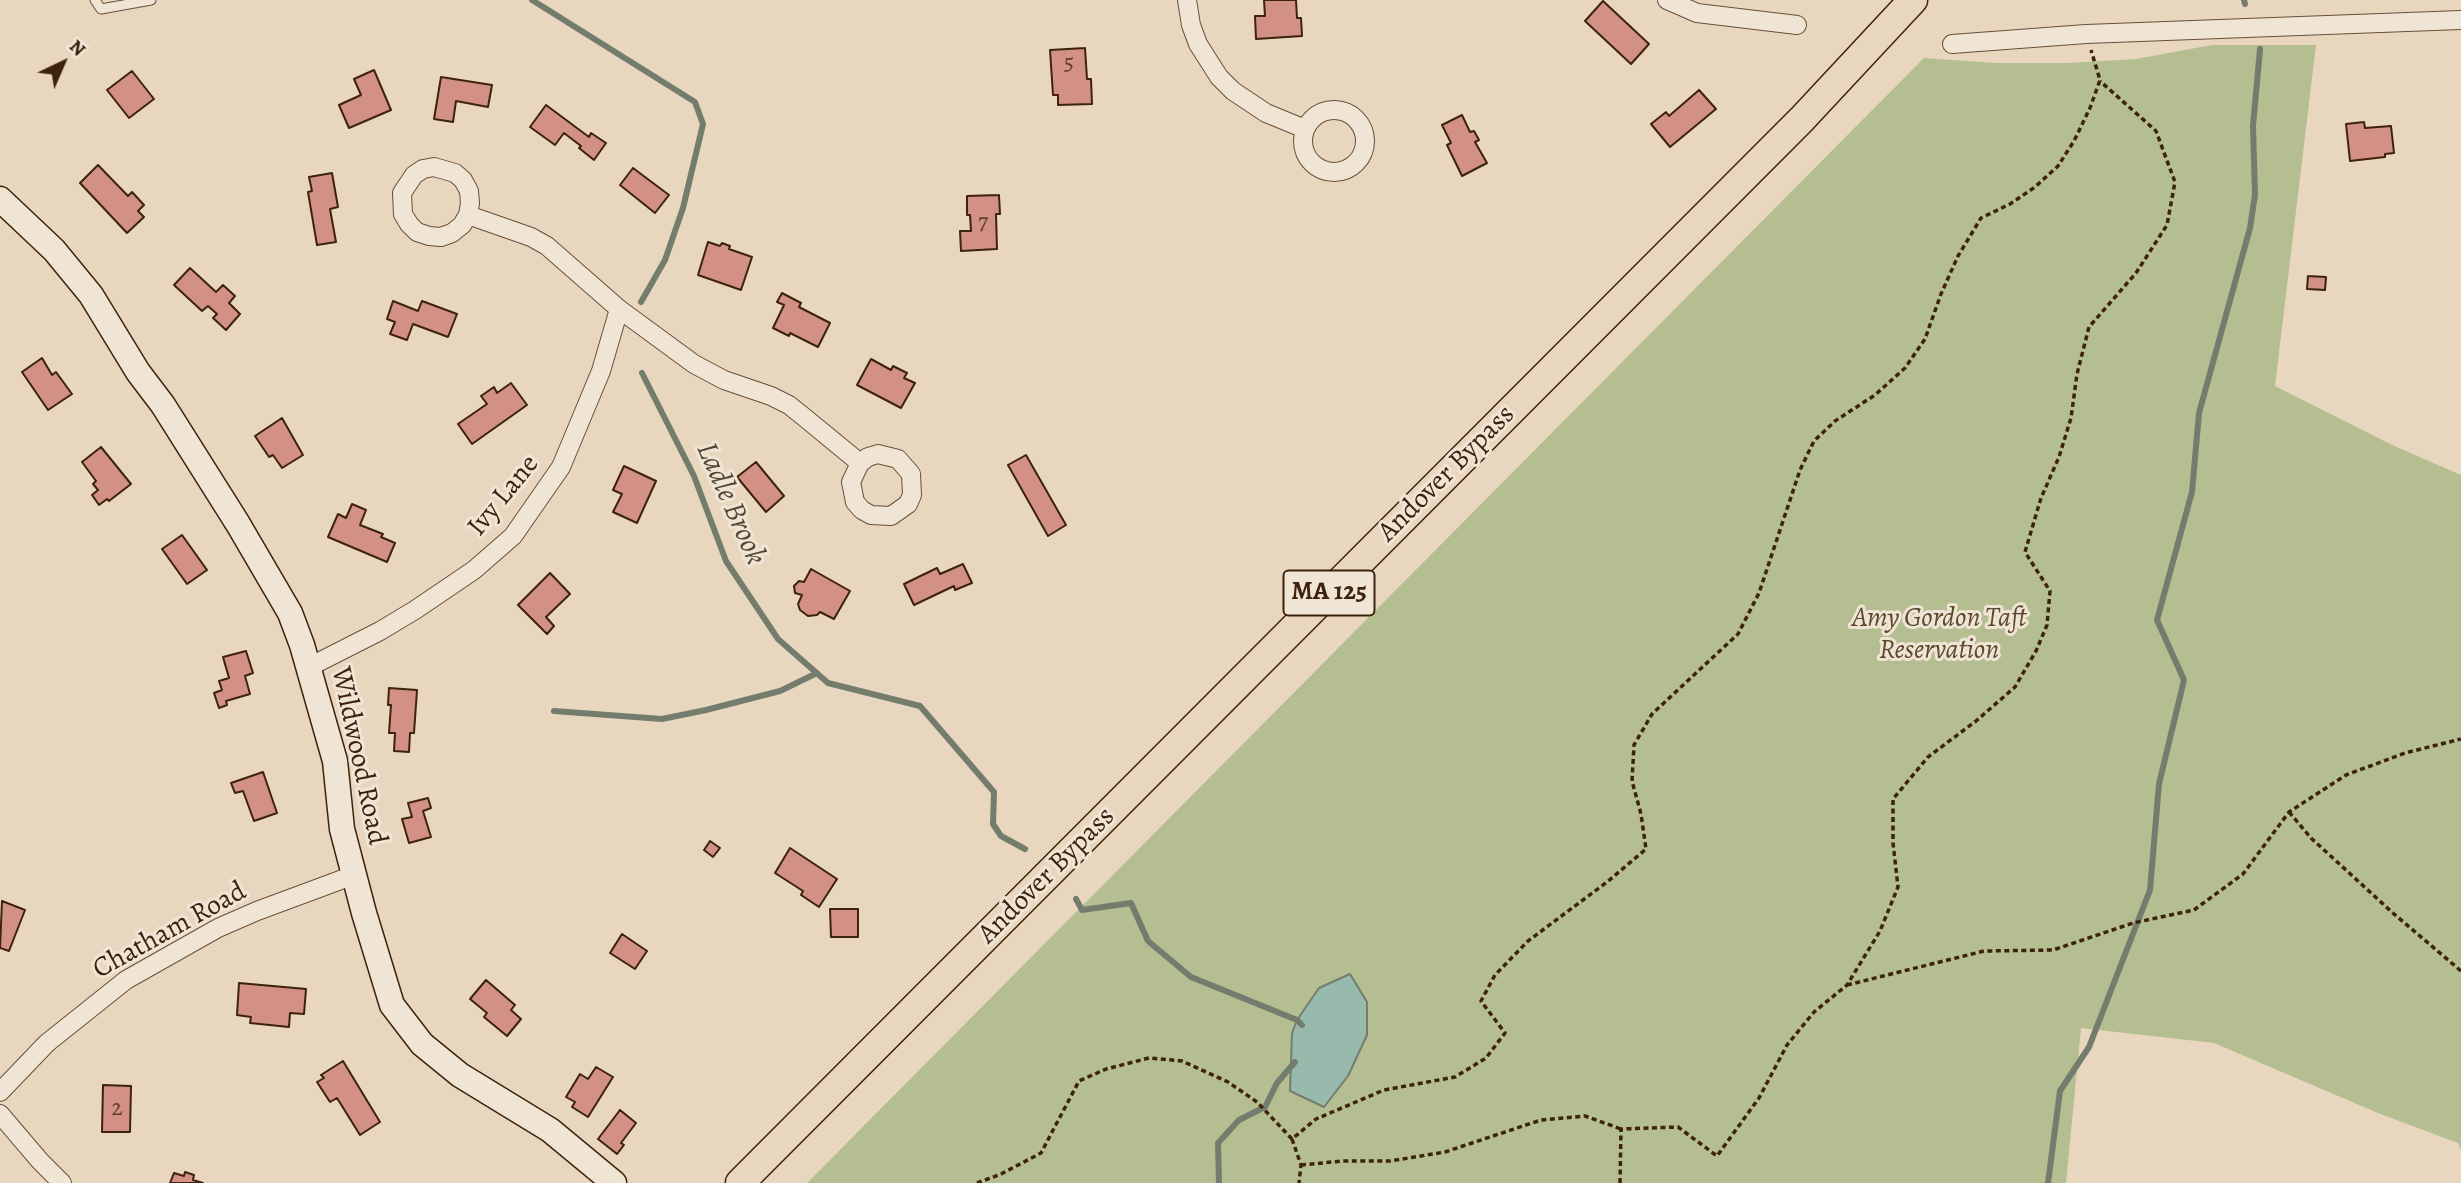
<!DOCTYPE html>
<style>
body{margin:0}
#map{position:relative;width:2461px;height:1183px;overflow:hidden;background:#e8d7be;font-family:Alegreya,serif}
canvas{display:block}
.north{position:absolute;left:28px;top:28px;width:70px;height:70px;-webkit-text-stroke:5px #f0e5d5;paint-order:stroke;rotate:44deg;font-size:19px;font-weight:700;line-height:28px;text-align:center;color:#3d220c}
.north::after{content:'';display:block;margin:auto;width:24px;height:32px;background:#3d220c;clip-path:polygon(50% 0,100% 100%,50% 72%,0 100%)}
</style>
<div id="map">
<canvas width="2461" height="1183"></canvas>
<div class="north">N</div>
</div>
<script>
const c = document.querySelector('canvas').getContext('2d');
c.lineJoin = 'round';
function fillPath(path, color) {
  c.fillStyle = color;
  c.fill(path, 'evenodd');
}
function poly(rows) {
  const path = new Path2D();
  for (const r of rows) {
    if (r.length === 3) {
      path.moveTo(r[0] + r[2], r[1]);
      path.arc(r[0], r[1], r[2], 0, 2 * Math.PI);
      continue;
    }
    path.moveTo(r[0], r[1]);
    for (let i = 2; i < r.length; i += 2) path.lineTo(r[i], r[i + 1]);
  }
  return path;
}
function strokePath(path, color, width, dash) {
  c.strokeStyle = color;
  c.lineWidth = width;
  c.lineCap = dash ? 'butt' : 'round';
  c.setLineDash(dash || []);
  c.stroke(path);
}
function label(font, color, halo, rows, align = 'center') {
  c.font = font + ' Alegreya,serif';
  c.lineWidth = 6;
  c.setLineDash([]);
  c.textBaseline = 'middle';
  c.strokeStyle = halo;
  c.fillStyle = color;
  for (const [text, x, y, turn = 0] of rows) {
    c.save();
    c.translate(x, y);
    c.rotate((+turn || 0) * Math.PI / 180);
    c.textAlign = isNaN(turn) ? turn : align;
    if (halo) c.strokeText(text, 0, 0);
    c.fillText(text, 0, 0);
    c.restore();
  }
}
const green = poly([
 [2212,45,2316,45,2275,386,2392,445,2461,475,2461,1150,2458,1143,2378,1113,2214,1043,2081,1028,2066,1183,807,1183,1924,58,1996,63,2069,63,2136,59]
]);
const water = poly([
 [1350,974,1367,1002,1367,1035,1348,1076,1324,1107,1290,1091,1292,1033,1297,1020,1319,988,1350,974]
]);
const stream = poly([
 [532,0,695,102,703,124,683,208,665,260,641,302],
 [2244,0,2245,4],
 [642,373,694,476,726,561,778,639,828,683,920,706,994,792,993,824,1001,836,1025,849],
 [554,711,662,719,706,710,780,691,817,673],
 [1076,899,1082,910,1131,903,1148,941,1191,977,1297,1020,1302,1025],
 [1219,1183,1218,1143,1239,1120,1265,1107,1277,1083,1295,1062],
 [2048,1183,2060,1091,2089,1047,2150,890,2159,784,2184,680,2157,620,2192,492,2199,413,2250,228,2255,195,2253,126,2260,49]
]);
const building = poly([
 [1264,0,1296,0,1297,18,1301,18,1302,36,1256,39,1255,16,1265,16,1264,0],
 [1603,1,1649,44,1631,64,1585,21,1603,1],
 [1085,48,1087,79,1091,79,1092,104,1058,105,1058,95,1053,95,1050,50,1085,48],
 [374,70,391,110,349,128,339,105,361,95,354,79,374,70],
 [132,71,154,99,129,118,107,90,132,71],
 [441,77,492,85,488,107,456,101,453,122,434,119,441,77],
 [1699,90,1716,109,1670,147,1651,124,1666,112,1669,116,1699,90],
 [546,105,589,137,591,133,606,143,594,160,579,148,581,146,564,133,555,145,530,127,546,105],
 [1462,115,1470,132,1474,131,1479,140,1475,142,1487,163,1462,176,1447,145,1451,143,1442,125,1462,115],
 [2364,122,2365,128,2391,126,2394,153,2385,154,2385,157,2350,161,2346,124,2364,122],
 [98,165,128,196,132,192,144,205,138,211,144,217,127,233,80,183,98,165],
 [633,168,669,195,655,213,620,185,633,168],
 [332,173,338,207,330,209,336,242,317,245,308,192,312,191,309,177,332,173],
 [999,195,1000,214,996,214,997,249,961,251,960,231,971,231,970,215,967,215,967,196,999,195],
 [708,242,720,246,722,243,730,246,729,249,752,257,741,290,698,275,708,242],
 [190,268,216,292,223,285,235,296,229,303,240,314,226,330,213,318,217,314,208,306,202,311,174,285,190,268],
 [2308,276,2326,277,2325,290,2307,289,2308,276],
 [782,293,801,303,799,307,830,323,818,347,790,333,789,336,773,328,784,305,777,302,782,293],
 [393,301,418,311,422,301,457,314,448,337,413,324,407,340,390,334,395,322,387,319,393,301],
 [42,358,52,375,56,372,72,394,48,410,22,372,42,358],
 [871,359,891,370,893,366,907,373,904,378,915,383,901,408,857,385,871,359],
 [511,383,527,405,472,444,458,424,487,404,481,396,494,387,497,393,511,383],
 [282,418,303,455,282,468,273,455,269,457,255,436,282,418],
 [101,447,131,484,109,501,107,499,99,505,92,495,98,490,93,484,96,481,82,462,101,447],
 [1026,455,1066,525,1048,536,1008,465,1026,455],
 [756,462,784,496,766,512,737,477,756,462],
 [624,466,656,481,637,523,613,512,622,494,613,490,624,466],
 [352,504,366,510,360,525,383,534,381,537,395,543,387,562,328,537,338,514,346,518,352,504],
 [182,535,207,570,187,584,162,549,182,535],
 [963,564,972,583,955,590,954,586,914,605,904,584,937,568,940,574,963,564],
 [811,569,850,591,834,619,820,612,817,615,808,616,800,610,798,604,802,595,795,593,794,586,799,581,804,582,811,569],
 [550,573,570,594,546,617,554,626,547,634,518,605,550,573],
 [246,651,253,673,245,676,250,694,226,701,227,705,219,708,214,693,222,690,219,681,229,678,223,657,246,651],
 [389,688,417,690,414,733,410,733,409,752,394,751,395,733,389,733,391,705,388,705,389,688],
 [263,772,277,813,254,821,243,791,235,793,231,783,263,772],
 [428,798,431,808,423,811,431,837,409,843,402,819,412,817,408,803,428,798],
 [710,841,720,848,713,857,704,850,710,841],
 [790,848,837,879,819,907,801,895,803,891,775,873,790,848],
 [2,901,25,910,9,951,0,948,2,901],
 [830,909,858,909,858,937,831,937,830,909],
 [622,934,647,951,635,969,610,953,622,934],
 [486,980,515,1005,511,1010,521,1019,507,1036,484,1017,487,1013,470,999,486,980],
 [239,983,306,989,304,1014,290,1013,289,1027,250,1023,251,1017,237,1015,239,983],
 [343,1061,380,1122,360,1135,337,1098,330,1102,317,1082,324,1078,321,1075,343,1061],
 [596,1067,613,1077,588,1117,572,1107,575,1102,566,1097,580,1074,588,1079,596,1067],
 [103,1085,131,1086,130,1132,102,1132,103,1085],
 [620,1110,636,1123,621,1143,624,1145,617,1154,598,1139,620,1110],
 [185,1172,194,1175,193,1180,203,1183,170,1183,174,1173,184,1176,185,1172]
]);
const path = poly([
 [2289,812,2311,838,2394,914,2461,971],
 [1847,985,1984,951,2053,950,2133,923,2194,910,2243,874,2289,812,2346,775,2405,753,2461,739],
 [1292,1139,1301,1165,1299,1183],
 [1301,1165,1343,1161,1390,1161,1445,1152,1541,1120,1585,1116,1621,1129],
 [977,1183,1001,1174,1041,1153,1079,1081,1106,1069,1149,1058,1182,1061,1228,1082,1257,1102,1292,1139,1316,1119,1384,1090,1455,1077,1486,1058,1505,1033,1481,1001,1495,975,1528,941,1607,882,1646,849,1641,814,1632,781,1634,745,1652,714,1738,634,1759,593,1800,470,1814,441,1835,421,1875,395,1905,368,1925,339,1941,294,1958,256,1981,218,2010,204,2035,187,2058,166,2074,141,2090,108,2100,80,2091,50],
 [1620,1183,1621,1129,1678,1127,1717,1156,1759,1098,1787,1045,1814,1012,1847,985,1880,931,1898,887,1893,843,1893,799,1928,757,1976,721,2015,687,2036,651,2047,625,2050,591,2025,552,2041,498,2059,457,2071,418,2077,374,2089,327,2136,273,2167,225,2175,182,2156,131,2100,81]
]);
const lane = poly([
 [95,0,101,9,151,0]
]);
const street = poly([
 [1187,0,1191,25,1198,44,1219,77,1233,91,1266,113,1305,129],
 [1667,0,1697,13,1797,25],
 [1952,44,2086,34,2461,20],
 [1334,141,31],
 [468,215,462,225,452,233,441,237,429,236,417,232,409,224,403,214,402,193,414,175,423,169,434,167,455,173,463,180,469,191,470,203,468,215,531,237,547,246,619,309,694,364,724,380,771,396,789,405,804,417,860,463,851,482,855,502,862,510,871,515,891,516,908,504,912,495,911,474,898,459,878,454,868,457,860,463],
 [309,667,380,631,415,610,474,570,513,536,561,467,601,371,619,309],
 [0,1092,47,1043,126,980,218,928,257,911,354,875],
 [0,1114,40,1161,62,1183]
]);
const secondary = poly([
 [0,199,54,250,91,295,138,372,163,405,238,524,290,613,302,645,335,761,342,829,364,913,392,1005,422,1044,460,1075,550,1130,614,1183]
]);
const primary = poly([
 [740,1183,1802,119,1913,0]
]);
const numberNames = [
 ["5",1069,64],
 ["7",983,223],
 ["2",117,1109]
];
const shields = [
 [1329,593,91]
];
const shieldNames = [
 ["MA 125",1329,593]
];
const streetNames = [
 ["Andover Bypass",1447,474,-45],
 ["Ivy Lane",504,496,-51],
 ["Wildwood Road",358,756,78],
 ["Andover Bypass",1047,876,-45],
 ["Chatham Road",170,931,-29]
];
const parkNames = [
 ["Amy Gordon Taft",1939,619],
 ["Reservation",1939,651]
];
const waterNames = [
 ["Ladle Brook",730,504,66]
];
fillPath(green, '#b5be91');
fillPath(water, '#98baad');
strokePath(water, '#747d6d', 2);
strokePath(stream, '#747d6d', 6);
fillPath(building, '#d29184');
strokePath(building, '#3d220c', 2);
strokePath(lane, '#684f38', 11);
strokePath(street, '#684f38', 20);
strokePath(secondary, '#3d220c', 27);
strokePath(primary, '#3d220c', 31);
strokePath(path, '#3d220c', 3.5, [5, 3.5]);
strokePath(lane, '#f0e5d5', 9);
strokePath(street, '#f0e5d5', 18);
strokePath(secondary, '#f0e5d5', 24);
strokePath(primary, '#e8d7be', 28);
label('24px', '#623e2a', null, numberNames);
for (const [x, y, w] of shields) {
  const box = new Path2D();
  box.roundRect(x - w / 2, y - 22.5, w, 45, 5);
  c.fillStyle = '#f0e5d5';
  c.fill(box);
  strokePath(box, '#3d220c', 2);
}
label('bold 26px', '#3d220c', null, shieldNames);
label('28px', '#3d220c', '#f0e5d5', streetNames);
label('italic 28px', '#5b492d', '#f0e5d5', parkNames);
label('italic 30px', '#544834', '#f0e5d5', waterNames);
</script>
